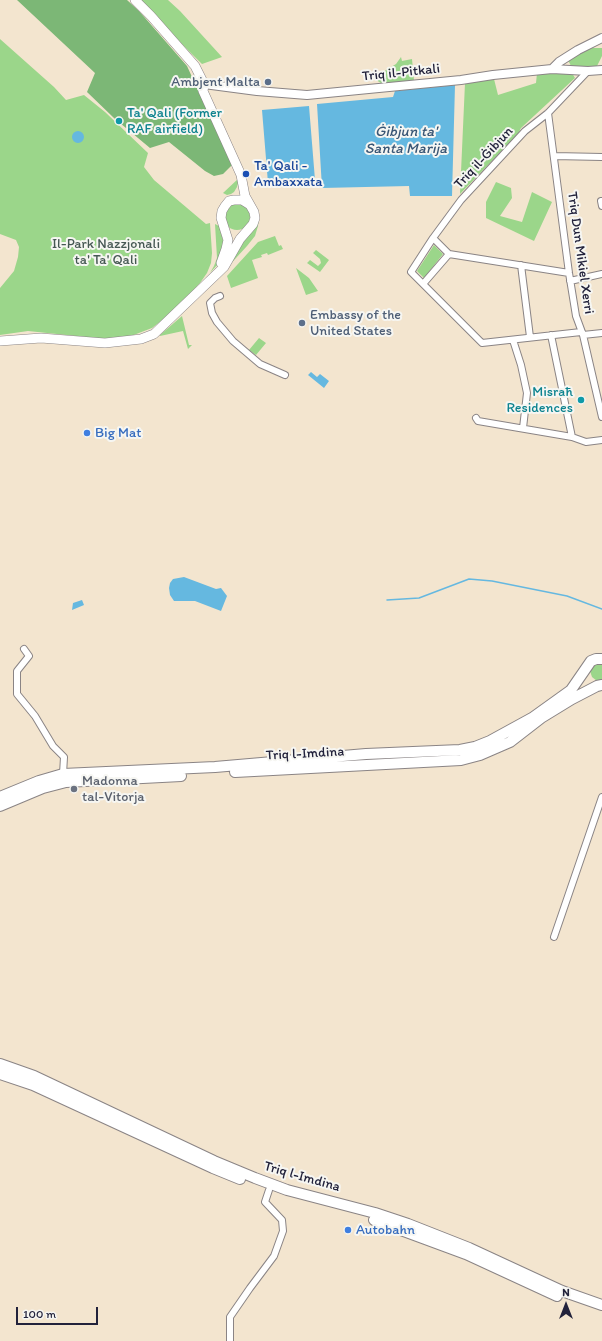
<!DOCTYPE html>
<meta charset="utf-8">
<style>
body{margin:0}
#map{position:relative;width:602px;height:1341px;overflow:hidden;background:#f3e5cf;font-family:Itim,sans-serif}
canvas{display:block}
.north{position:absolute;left:546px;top:1285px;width:40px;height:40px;-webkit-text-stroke:3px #f6f6f2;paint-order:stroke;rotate:0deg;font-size:11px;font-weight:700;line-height:16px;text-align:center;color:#22223b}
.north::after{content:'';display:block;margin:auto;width:14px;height:18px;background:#22223b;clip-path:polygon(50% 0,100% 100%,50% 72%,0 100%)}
.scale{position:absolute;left:16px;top:1307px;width:82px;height:18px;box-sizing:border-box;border:2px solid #22223b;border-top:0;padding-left:5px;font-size:12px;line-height:14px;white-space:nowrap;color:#22223b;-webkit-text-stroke:3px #f6f6f2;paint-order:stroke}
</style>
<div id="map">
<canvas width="602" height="1341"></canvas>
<div class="north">N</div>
<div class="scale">100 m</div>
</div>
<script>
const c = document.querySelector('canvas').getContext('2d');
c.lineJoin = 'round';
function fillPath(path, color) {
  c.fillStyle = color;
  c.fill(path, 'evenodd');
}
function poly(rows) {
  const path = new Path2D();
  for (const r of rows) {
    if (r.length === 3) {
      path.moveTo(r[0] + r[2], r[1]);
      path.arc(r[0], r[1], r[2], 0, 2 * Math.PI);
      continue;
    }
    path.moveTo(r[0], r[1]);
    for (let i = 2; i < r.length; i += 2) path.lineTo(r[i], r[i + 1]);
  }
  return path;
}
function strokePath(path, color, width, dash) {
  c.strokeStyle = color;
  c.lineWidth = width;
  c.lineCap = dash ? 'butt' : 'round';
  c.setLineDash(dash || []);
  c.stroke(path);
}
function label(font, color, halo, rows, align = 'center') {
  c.font = font + ' Itim,sans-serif';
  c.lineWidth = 4;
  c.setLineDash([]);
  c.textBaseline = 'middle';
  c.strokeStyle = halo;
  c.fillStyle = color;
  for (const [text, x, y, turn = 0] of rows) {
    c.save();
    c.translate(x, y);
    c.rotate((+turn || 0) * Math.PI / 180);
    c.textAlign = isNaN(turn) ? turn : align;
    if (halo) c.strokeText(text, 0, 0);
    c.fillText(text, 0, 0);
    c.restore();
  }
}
const green = poly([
 [137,0,168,0,180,11,222,57,202,64],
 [0,39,54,87,66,100,84,95,105,112,148,153,144,167,154,180,206,224,210,223,212,253,211,263,207,273,200,283,174,311,152,328,131,336,105,339,28,331,0,335,0,288,14,271,18,257,19,247,16,240,0,234],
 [591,48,602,48,602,56,597,66,571,66,568,60],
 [401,57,402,61,412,59,414,81,384,85,373,78,396,64],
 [537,73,572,73,575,78,521,128,518,134,460,194,465,83,494,79,498,95,536,83],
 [239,178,237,187,234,192,231,194,227,195,223,193],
 [496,182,511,188,512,198,500,216,522,222,532,192,552,202,534,241,486,218,486,202],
 [237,217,13],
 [259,216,258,226,255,236,247,246,225,270],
 [215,224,219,226,225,247,218,264,210,273,214,266,217,258],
 [275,236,279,246,281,245,283,249,268,255,267,253,261,255,262,257,252,260,258,278,231,288,227,276,258,242],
 [434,245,443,254,424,278,417,271],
 [316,250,329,260,320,272,307,263,310,260,318,266,321,263,320,259,313,253],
 [296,268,309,278,318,291,306,295],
 [182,316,189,345,192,345,188,349,183,331,160,336,160,335],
 [259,338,266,343,256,355,249,350],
 [602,662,602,680,597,681,592,677,590,671,592,665]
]);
const forest = poly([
 [17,0,127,0,139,11,187,66,232,165,223,174,214,176,205,171,169,142,150,148,114,118,87,92,95,73]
]);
const water = poly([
 [455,85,452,196,410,196,409,186,322,188,317,104,393,97,395,91],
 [309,106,315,180,268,183,262,110],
 [78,137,6],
 [311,372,317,377,320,374,329,381,324,388,308,375],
 [184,577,216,589,221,588,227,596,221,611,195,601,174,601,170,595,169,588,170,583,173,579],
 [82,600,84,605,72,610,73,603]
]);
const stream = poly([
 [387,600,419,598,469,579,492,581,567,596,602,609]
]);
const minor = poly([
 [548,113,569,273,576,316,583,335,602,417],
 [554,156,602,157],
 [601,201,602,206],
 [433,238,449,254,569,273],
 [521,265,530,337],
 [570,281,602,274],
 [423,284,449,254],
 [220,296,215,298,210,303,212,313,217,322,233,341,260,364,285,375],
 [581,332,482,343,411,272,433,238,461,200,525,131,548,113,588,71],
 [551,335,572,437],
 [583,335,602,333],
 [513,340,521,365,527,393,523,428],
 [476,418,478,421,572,437,586,442,602,440],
 [24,649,29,656,17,671,17,694,35,716,53,746,64,757,63,774],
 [554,937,602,797],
 [230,1341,230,1317,250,1288,274,1256,283,1231,282,1220,265,1202,269,1190]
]);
const tertiary = poly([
 [552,69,559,62,578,50,602,38],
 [204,84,257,91,307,95,461,80,493,75,552,69,588,71,602,70]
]);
const secondary = poly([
 [221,263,226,249,228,240,221,218,222,211,225,206,229,201,234,200,242,200,250,205],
 [0,341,41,338,105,343,141,339,154,334,224,267,240,239,253,224,255,218,254,212,245,196,241,175,203,91,204,84,195,66,151,16,135,0]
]);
const trunk = poly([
 [235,772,461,760,480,755,510,742,541,718,572,699,597,686,602,685],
 [0,797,39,781,63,774,215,767,366,754,460,750,475,747,490,741,532,718,571,690,591,661,596,659,602,659],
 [0,806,43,788,66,782,181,776],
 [0,1064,34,1076,214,1161,255,1178,287,1190,375,1213,408,1224,469,1248,562,1291,602,1305],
 [0,1074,33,1085,213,1168,240,1179],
 [374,1220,466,1254,557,1296]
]);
const markers = [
 [268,82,4,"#5c6f8a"],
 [119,121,4,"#0f9aa8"],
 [246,174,4,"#1a4fb4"],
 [302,323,4,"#5c6f8a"],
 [581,400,4,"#0f9aa8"],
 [87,433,4,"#3f7fe0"],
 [74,789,4,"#6b7280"],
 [348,1230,4,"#3f7fe0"]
];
const streetNames = [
 ["Triq il-Pitkali",401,73,-6],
 ["Triq il-Ġibjun",484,158,-47],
 ["Triq Dun Mikiel Xerri",580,253,82],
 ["Triq l-Imdina",305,754,-3],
 ["Triq l-Imdina",302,1177,16]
];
const serviceNames = [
 ["Ambjent Malta",260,82],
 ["Embassy of the",310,315,"left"],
 ["United States",310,331,"left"]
];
const cultureNames = [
 ["Ta' Qali (Former",127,113],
 ["RAF airfield)",127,129],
 ["Misraħ",573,392,"right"],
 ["Residences",573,408,"right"]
];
const transitNames = [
 ["Ta' Qali -",254,166],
 ["Ambaxxata",254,182]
];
const parkNames = [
 ["Il-Park Nazzjonali",106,244],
 ["ta' Ta' Qali",106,260]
];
const shopNames = [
 ["Big Mat",95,433],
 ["Autobahn",356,1230]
];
const worshipNames = [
 ["Madonna",82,781],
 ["tal-Vitorja",82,797]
];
const waterNames = [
 ["Ġibjun ta'",406,132],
 ["Santa Marija",406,149]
];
fillPath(green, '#9bd68a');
fillPath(forest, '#7cb776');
fillPath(water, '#65b8e0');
strokePath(stream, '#65b8e0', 1.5);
strokePath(minor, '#8a8485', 8);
strokePath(tertiary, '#8a8485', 10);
strokePath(secondary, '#8a8485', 10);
strokePath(trunk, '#8a8485', 12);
strokePath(minor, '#fff', 6);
strokePath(tertiary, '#fff', 8);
strokePath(secondary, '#fff', 9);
strokePath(trunk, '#fff', 10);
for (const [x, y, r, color] of markers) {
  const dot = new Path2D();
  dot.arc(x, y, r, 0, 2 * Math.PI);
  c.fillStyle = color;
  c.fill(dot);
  strokePath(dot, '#f6f6f2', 1.5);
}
label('14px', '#22223b', '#f6f6f2', streetNames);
label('14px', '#4e5e75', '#f6f6f2', serviceNames, 'right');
label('14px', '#0d838f', '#f6f6f2', cultureNames, 'left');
label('14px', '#164399', '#f6f6f2', transitNames, 'left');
label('14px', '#465853', '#f6f6f2', parkNames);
label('14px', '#366cbe', '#f6f6f2', shopNames, 'left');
label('14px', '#5b616d', '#f6f6f2', worshipNames, 'left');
label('italic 15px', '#395675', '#f6f6f2', waterNames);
</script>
